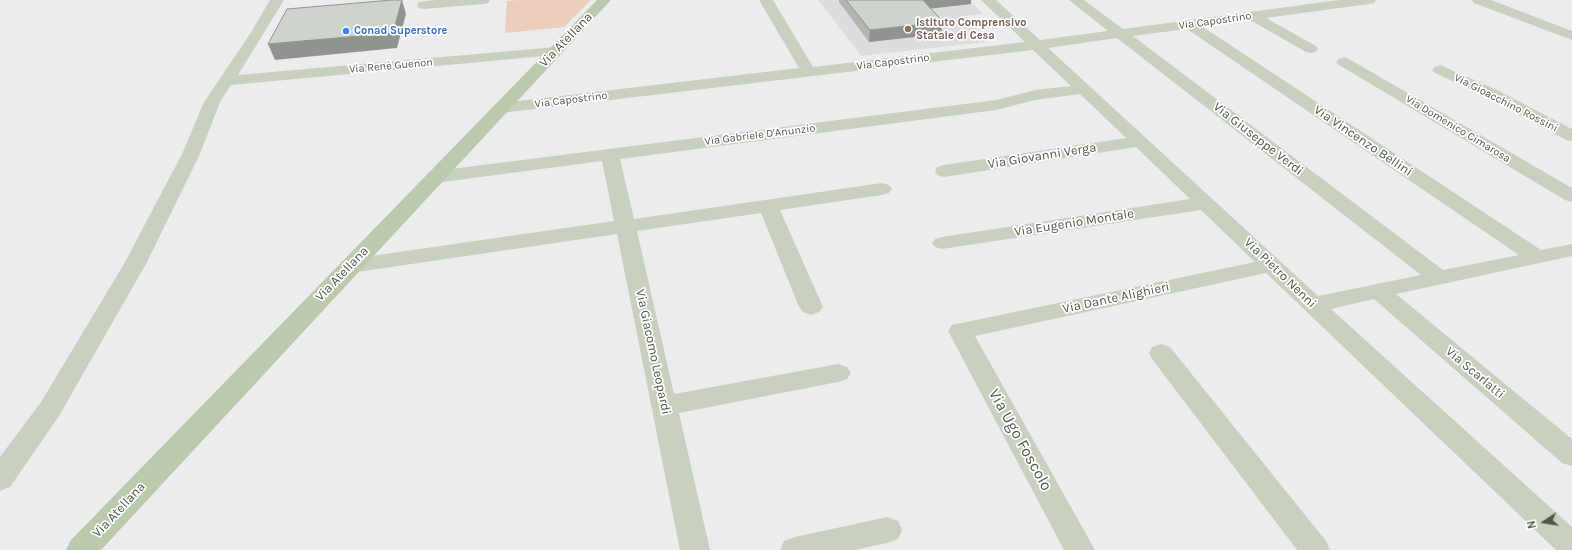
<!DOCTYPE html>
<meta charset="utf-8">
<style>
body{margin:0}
#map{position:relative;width:1572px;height:550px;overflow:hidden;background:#ececef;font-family:Karla,sans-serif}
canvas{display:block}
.north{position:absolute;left:1524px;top:502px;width:40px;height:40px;-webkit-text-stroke:3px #fff;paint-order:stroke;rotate:258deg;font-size:11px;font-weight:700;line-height:16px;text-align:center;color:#4f5845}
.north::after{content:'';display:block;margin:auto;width:14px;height:18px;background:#4f5845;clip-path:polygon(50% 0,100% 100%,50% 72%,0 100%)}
</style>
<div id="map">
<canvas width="1572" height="550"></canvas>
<div class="north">N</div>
</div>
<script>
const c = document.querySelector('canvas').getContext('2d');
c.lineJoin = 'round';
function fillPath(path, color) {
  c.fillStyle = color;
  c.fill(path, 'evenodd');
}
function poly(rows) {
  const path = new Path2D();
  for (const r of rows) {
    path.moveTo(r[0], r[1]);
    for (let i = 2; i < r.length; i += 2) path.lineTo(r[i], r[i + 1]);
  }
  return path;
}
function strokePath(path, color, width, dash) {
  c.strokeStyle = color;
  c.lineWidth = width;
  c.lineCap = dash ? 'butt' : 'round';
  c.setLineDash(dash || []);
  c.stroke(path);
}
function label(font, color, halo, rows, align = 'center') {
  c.font = font + ' Karla,sans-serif';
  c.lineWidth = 3.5;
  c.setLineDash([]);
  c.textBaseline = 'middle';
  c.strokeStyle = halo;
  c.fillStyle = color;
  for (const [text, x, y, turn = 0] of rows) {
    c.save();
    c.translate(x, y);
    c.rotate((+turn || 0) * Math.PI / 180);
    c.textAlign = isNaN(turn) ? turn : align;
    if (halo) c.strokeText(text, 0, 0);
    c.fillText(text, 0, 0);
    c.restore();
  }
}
const education = poly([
 [818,0,969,0,983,14,964,16,987,42,861,56]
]);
const green = poly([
 [519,0,591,0,568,23,565,27,505,33,507,1]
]);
const minor = poly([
 [270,0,284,0,238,75,556,47,561,48,563,51,561,54,556,55,231,85,220,102,200,154,146,264,59,416,10,487,0,491,0,457,41,402,124,264,182,154,204,102,250,34,270,0],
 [435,0,490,0,488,3,483,4,424,9,419,8,417,5,419,2,435,0],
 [759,0,773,0,813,67,1025,42,981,0,996,0,1040,40,1108,31,1069,0,1084,0,1123,29,1339,0,1376,0,1374,3,1369,4,1266,18,1316,46,1318,49,1316,52,1311,53,1306,52,1250,20,1203,27,1541,250,1572,244,1572,256,1396,294,1572,439,1572,466,1562,463,1374,299,1331,309,1572,527,1572,550,1556,550,1266,273,975,336,1095,550,1064,550,948,331,952,325,1255,262,1201,210,942,249,935,247,932,243,935,239,942,237,1190,199,1136,147,944,177,937,175,935,171,937,167,944,165,1126,138,1080,94,1035,100,996,110,620,159,634,219,882,183,889,185,892,189,889,193,882,195,780,210,823,307,819,312,811,315,803,312,799,307,761,213,637,231,674,394,838,364,847,367,851,373,847,379,838,382,679,413,710,550,680,550,617,234,350,273,342,271,339,266,342,261,350,259,614,221,602,161,435,183,428,181,426,177,428,173,435,171,996,100,1035,90,1071,86,1033,50,501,113,495,112,493,108,495,104,501,103,799,68,759,0],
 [1187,29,1519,255,1443,270,1133,36,1187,29],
 [1117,38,1421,275,1318,296,1048,48,1117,38],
 [1472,0,1491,0,1572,31,1572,40,1474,3,1472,0],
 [1344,57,1349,59,1572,188,1572,202,1565,200,1339,65,1336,62,1339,59,1344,57],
 [1440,65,1497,90,1572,129,1572,141,1566,140,1485,96,1435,73,1432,70,1435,67,1440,65],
 [1161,344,1170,347,1326,541,1330,550,1297,550,1152,359,1149,353,1152,347,1161,344],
 [887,517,898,521,902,530,898,539,887,543,855,550,780,550,784,541,795,537,887,517]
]);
const major = poly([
 [597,0,611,0,101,550,66,550,70,541,597,0]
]);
const wall = poly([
 [839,0,971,0,971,4,930,8,941,34,869,42,839,2]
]);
const shadedWall = poly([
 [402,0,406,14,397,48,275,60,268,44],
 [920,0,971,0,971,4,919,10],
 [943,22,941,34,869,42,870,30]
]);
const building = poly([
 [392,0,402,0,393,33,268,44,287,9,392,0],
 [846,0,923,0,943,22,870,30,846,0]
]);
const markers = [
 [908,29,4,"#8d6e63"],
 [346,31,4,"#3f7fe0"]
];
const farStreetnames = [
 ["Via Capostrino",1215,21,-8],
 ["Via Capostrino",893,62,-7],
 ["Via Renè Guenon",391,66,-5],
 ["Via Capostrino",571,100,-7],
 ["Via Gioacchino Rossini",1506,103,27],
 ["Via Domenico Cimarosa",1458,129,31],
 ["Via Gabriele D'Anunzio",760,135,-7]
];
const farEducationnames = [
 ["Istituto Comprensivo",916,23],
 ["Statale di Cesa",916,36]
];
const farShopnames = [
 ["Conad Superstore",354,31]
];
const streetNames = [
 ["Via Atellana",566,40,-46],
 ["Via Giuseppe Verdi",1258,139,38],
 ["Via Vincenzo Bellini",1363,141,34],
 ["Via Giovanni Verga",1042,156,-9],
 ["Via Eugenio Montale",1074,223,-9],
 ["Via Pietro Nenni",1280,273,44],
 ["Via Atellana",342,274,-46],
 ["Via Dante Alighieri",1116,298,-12],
 ["Via Giacomo Leopardi",653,352,78],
 ["Via Scarlatti",1475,373,40],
 ["Via Atellana",119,510,-47]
];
const nearStreetnames = [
 ["Via Ugo Foscolo",1020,440,61]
];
fillPath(education, '#dddddf');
fillPath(green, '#ebcebb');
fillPath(minor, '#c8d1c0');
fillPath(major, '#bbcaac');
fillPath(wall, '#b1b6af');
fillPath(shadedWall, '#90948e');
fillPath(building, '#ced4cb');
strokePath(building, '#90948e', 1);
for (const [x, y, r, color] of markers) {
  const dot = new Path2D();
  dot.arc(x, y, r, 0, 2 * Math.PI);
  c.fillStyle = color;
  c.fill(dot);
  strokePath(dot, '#fff', 1.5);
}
label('11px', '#4f5845', '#fff', farStreetnames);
label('bold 11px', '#785e54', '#fff', farEducationnames, 'left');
label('bold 11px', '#366cbe', '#fff', farShopnames, 'left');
label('13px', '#4f5845', '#fff', streetNames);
label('16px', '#4f5845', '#fff', nearStreetnames);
</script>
